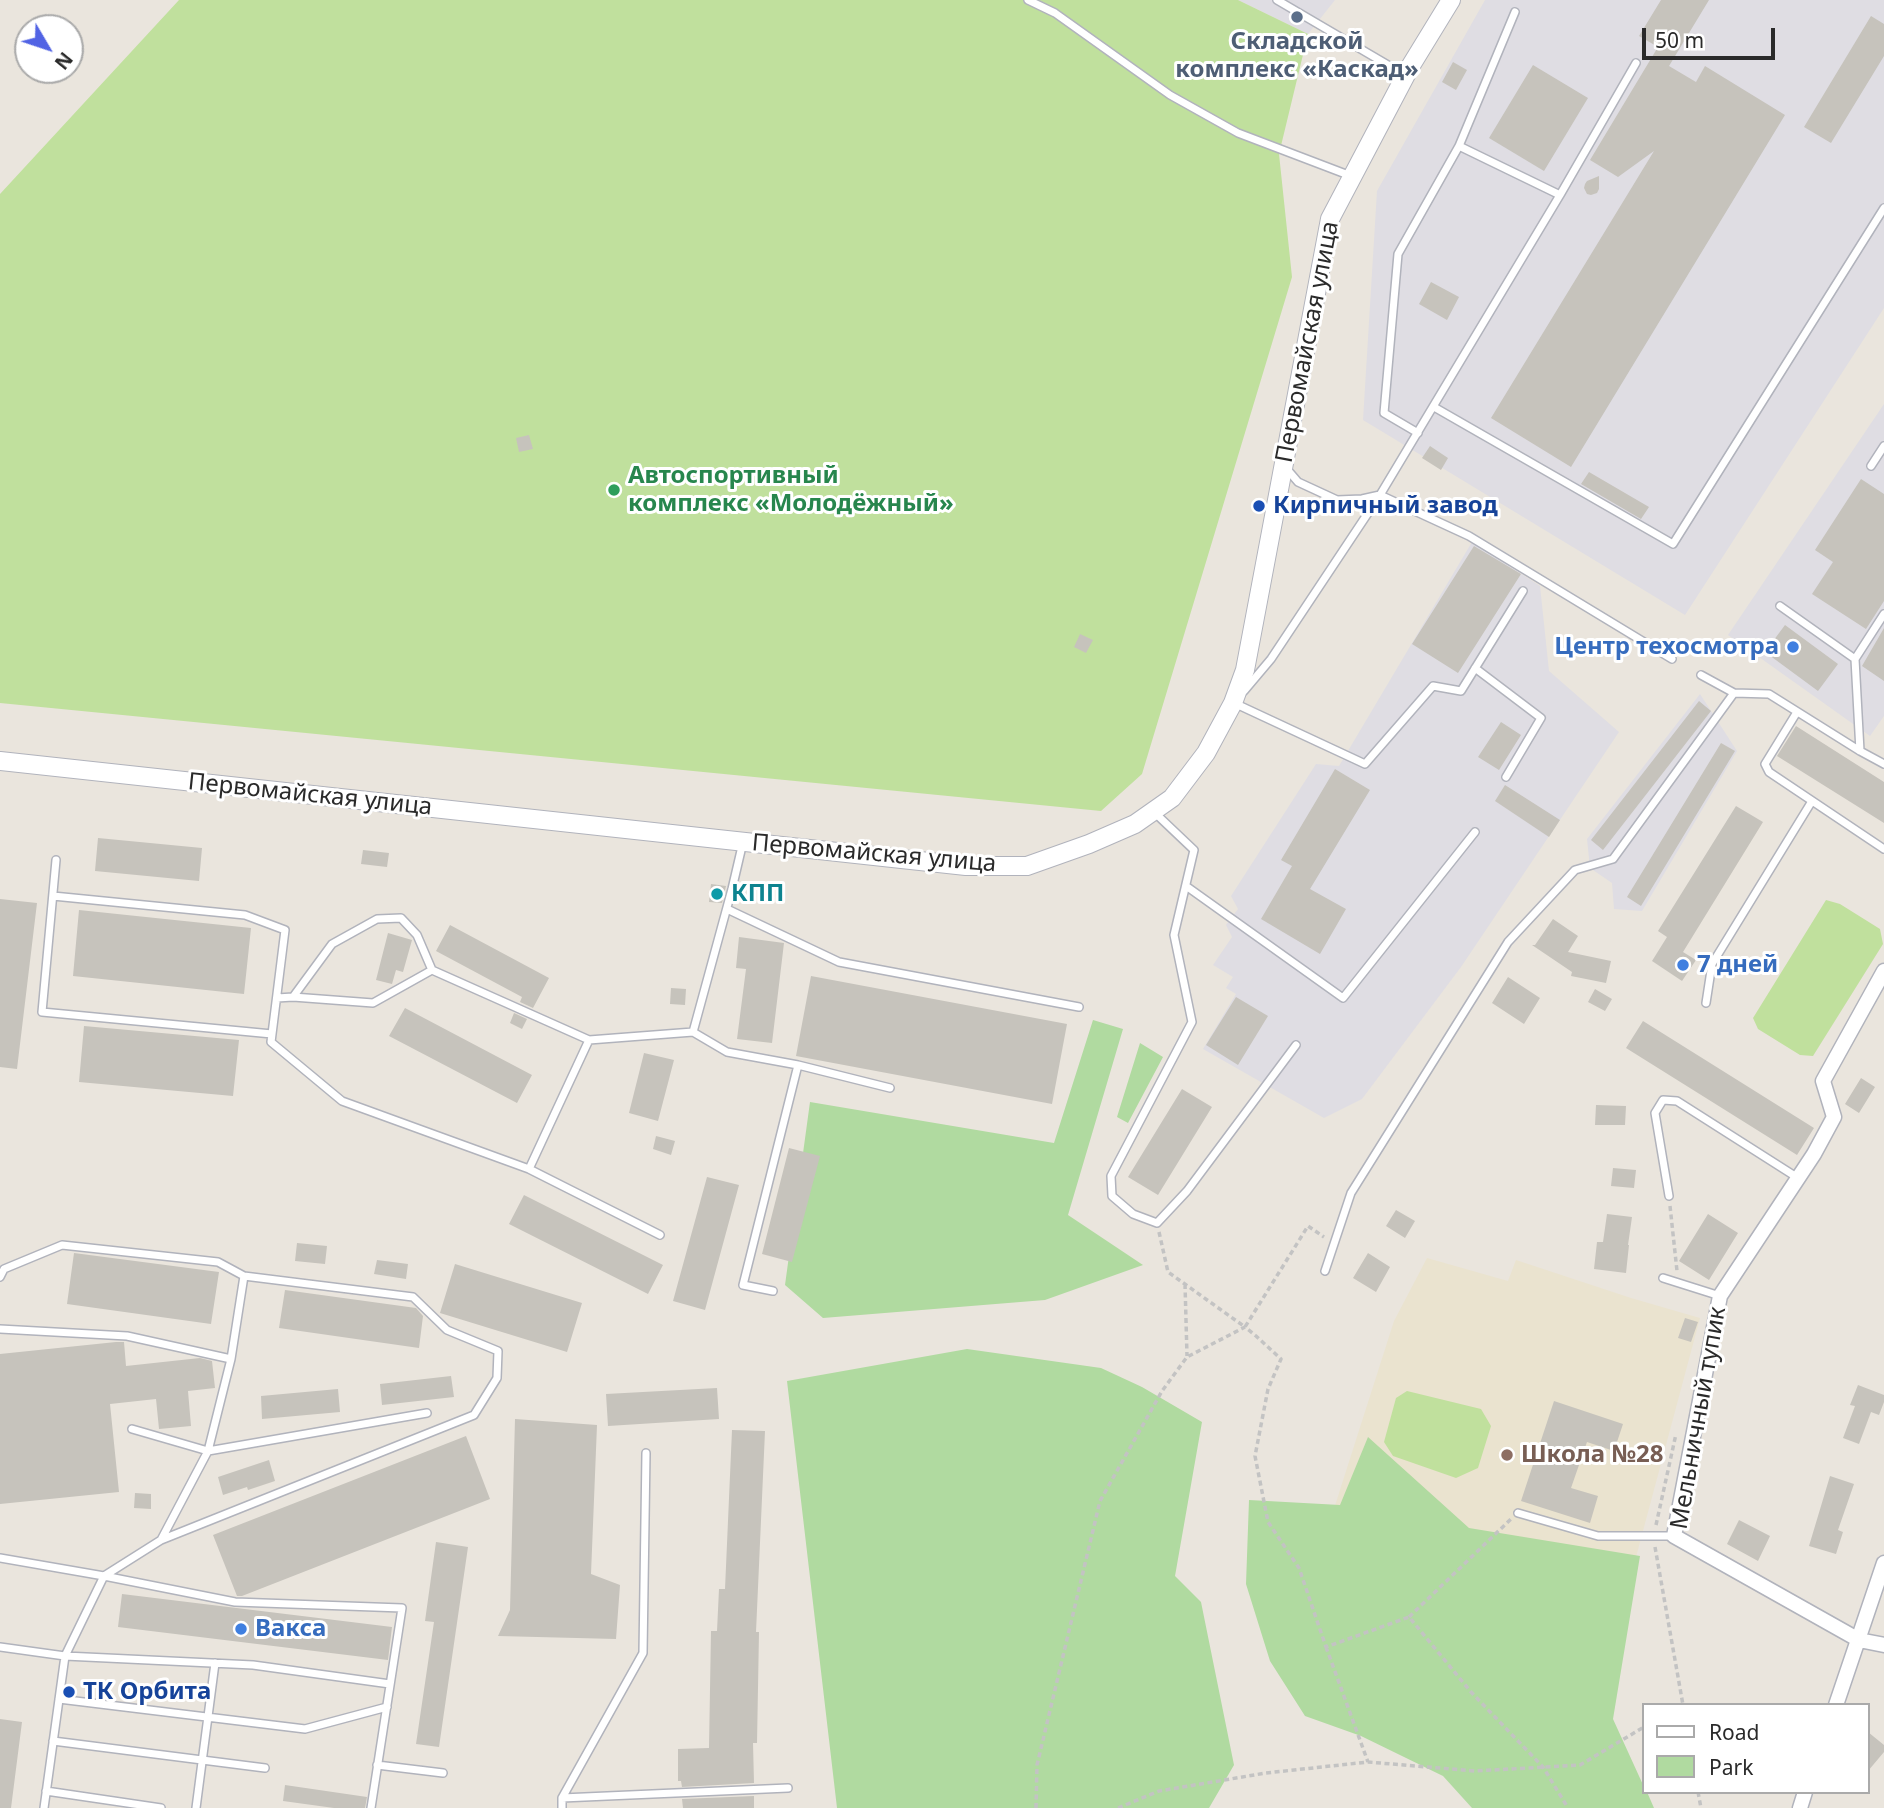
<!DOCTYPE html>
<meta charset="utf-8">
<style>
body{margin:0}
#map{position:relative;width:1884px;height:1808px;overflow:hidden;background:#eae5dd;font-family:"Noto Sans",sans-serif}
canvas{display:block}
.legend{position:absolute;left:1642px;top:1703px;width:228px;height:91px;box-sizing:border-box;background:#fff;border:2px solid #aaa;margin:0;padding:9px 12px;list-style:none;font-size:21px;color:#2a2a2a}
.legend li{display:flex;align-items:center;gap:14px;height:35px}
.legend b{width:35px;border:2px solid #aaa}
.north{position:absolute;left:14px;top:14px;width:70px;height:70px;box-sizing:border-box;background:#fff;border:2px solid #aaa;border-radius:50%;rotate:129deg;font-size:19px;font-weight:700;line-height:28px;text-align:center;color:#2a2a2a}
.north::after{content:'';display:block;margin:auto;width:24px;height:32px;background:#5163e4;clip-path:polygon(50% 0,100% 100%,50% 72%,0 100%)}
.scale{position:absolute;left:1642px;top:28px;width:133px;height:32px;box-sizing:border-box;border:4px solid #2a2a2a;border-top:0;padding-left:9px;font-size:21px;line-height:24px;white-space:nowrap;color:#2a2a2a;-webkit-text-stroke:5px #fff;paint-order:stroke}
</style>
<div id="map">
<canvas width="1884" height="1808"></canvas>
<ul class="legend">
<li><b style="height:9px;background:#fff"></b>Road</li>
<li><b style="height:19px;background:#b0daa0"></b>Park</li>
</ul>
<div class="north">N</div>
<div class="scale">50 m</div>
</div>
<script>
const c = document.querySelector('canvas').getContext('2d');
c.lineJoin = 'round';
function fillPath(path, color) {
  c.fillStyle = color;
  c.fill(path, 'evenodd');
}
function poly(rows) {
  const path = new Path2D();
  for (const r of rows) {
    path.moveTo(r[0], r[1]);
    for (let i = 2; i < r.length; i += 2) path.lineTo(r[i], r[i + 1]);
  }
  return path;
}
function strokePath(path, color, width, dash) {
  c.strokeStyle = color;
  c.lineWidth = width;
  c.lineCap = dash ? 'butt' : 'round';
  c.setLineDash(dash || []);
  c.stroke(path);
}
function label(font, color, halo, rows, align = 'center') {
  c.font = font + ' "Noto Sans",sans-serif';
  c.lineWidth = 6;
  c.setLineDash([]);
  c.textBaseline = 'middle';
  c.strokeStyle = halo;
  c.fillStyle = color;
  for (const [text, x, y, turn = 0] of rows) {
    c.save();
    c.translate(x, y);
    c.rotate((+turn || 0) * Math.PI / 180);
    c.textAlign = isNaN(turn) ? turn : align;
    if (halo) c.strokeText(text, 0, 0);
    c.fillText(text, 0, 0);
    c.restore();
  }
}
const industrial = poly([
 [1238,0,1335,0,1308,34],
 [1485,0,1884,0,1884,308,1685,615,1363,420,1377,191],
 [1884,404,1884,716,1870,736,1728,635],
 [1472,542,1540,586,1549,671,1619,732,1461,967,1362,1099,1324,1118,1203,1049,1236,994,1226,988,1233,977,1213,965,1232,937,1226,925,1238,909,1231,896,1316,764,1339,766],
 [1700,694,1737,751,1642,911,1614,909,1612,883,1590,868,1587,839]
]);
const education = poly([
 [1427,1258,1508,1281,1516,1260,1631,1298,1700,1318,1606,1669,1308,1590,1394,1321]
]);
const green = poly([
 [1093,1020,1123,1029,1068,1215,1143,1265,1045,1300,823,1318,785,1285,810,1102,1054,1143],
 [1140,1043,1163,1057,1128,1123,1117,1117],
 [967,1349,1101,1368,1142,1387,1202,1422,1175,1576,1201,1602,1234,1765,1209,1808,837,1808,787,1381],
 [1368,1437,1469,1528,1640,1556,1613,1719,1644,1787,1644,1792,1647,1792,1654,1808,1472,1808,1443,1776,1361,1736,1305,1716,1270,1661,1246,1584,1249,1500,1340,1505]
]);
const pitch = poly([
 [179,0,1238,0,1308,34,1279,154,1292,277,1142,774,1101,811,0,703,0,194],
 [1826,900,1840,904,1880,929,1883,944,1813,1056,1800,1055,1758,1029,1753,1018],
 [1407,1391,1481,1409,1491,1426,1478,1468,1456,1478,1393,1456,1384,1442,1396,1398]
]);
const building = poly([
 [1661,0,1709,0,1669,66,1696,82,1705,66,1785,115,1571,467,1491,418,1654,151,1618,177,1590,160,1658,47,1639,36],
 [1871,16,1884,24,1884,56,1831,143,1804,127],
 [1453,62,1467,70,1456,90,1442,82],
 [1533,65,1588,98,1544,171,1489,138],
 [1599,176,1599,189,1597,193,1591,195,1587,194,1584,188,1585,184,1587,181],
 [1431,282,1459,297,1447,320,1419,304],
 [529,435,533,449,519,452,516,438],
 [1430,446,1448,458,1441,470,1422,458],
 [1589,472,1649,507,1641,519,1581,484],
 [1861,479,1884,494,1884,601,1866,629,1812,594,1833,562,1815,550],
 [1474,546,1521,574,1458,673,1412,644],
 [1785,625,1838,664,1818,691,1765,652],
 [1884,628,1884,681,1862,666],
 [1080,634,1093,640,1086,653,1074,647],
 [1699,701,1711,711,1603,850,1591,840],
 [1501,722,1521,735,1499,770,1478,757],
 [1796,726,1884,782,1884,823,1777,756],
 [1721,743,1735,751,1641,906,1627,897],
 [1335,769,1370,790,1310,889,1346,909,1320,954,1261,919,1292,866,1281,860],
 [1505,785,1560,820,1549,837,1495,801],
 [1736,806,1763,822,1683,952,1696,960,1682,981,1652,961,1667,937,1658,931],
 [98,838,202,848,199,881,95,871],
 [363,850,389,853,387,867,361,864],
 [711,884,726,886,722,903,709,902],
 [0,899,37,903,17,1069,0,1067],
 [79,910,251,928,244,994,73,976],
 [1553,919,1578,936,1568,952,1611,961,1606,983,1571,976,1572,972,1532,945,1535,945],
 [450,925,549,978,533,1008,520,1002,522,997,436,951],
 [388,933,412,940,403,972,396,970,392,984,376,980],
 [739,937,784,943,772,1043,737,1039,746,969,736,968],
 [811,976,1067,1024,1052,1104,796,1056],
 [1508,977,1540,998,1524,1024,1492,1003],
 [671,988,686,989,685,1005,670,1004],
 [1595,989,1612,999,1605,1011,1588,1002],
 [1236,997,1268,1016,1238,1065,1206,1045],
 [405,1008,532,1075,517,1103,389,1036],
 [514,1013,527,1019,522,1029,510,1023],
 [1643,1021,1814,1128,1797,1155,1626,1048],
 [84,1026,239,1040,233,1096,79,1082],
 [644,1053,674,1060,658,1121,629,1113],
 [1861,1078,1875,1087,1859,1113,1845,1104],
 [1182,1089,1212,1107,1158,1195,1128,1177],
 [1596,1105,1626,1106,1625,1125,1595,1125],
 [656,1136,675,1141,671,1155,653,1149],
 [789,1148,820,1156,792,1262,762,1254],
 [1613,1168,1636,1170,1634,1188,1611,1186],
 [707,1177,739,1185,705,1310,673,1301],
 [524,1195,663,1265,648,1294,509,1224],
 [1396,1210,1415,1221,1405,1238,1386,1226],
 [1607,1214,1632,1217,1628,1245,1629,1245,1626,1273,1594,1269,1597,1242,1603,1242],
 [1708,1214,1738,1233,1709,1280,1679,1261],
 [297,1243,327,1246,325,1264,295,1261],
 [74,1253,219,1272,211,1324,67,1304],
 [1368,1253,1390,1267,1376,1292,1353,1278],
 [377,1260,408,1264,406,1279,374,1274],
 [455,1264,582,1303,567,1352,440,1313],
 [285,1290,416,1308,423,1316,419,1348,279,1328],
 [1685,1318,1698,1322,1691,1342,1678,1338],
 [116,1342,124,1342,126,1366,200,1358,212,1361,215,1388,188,1391,191,1426,159,1429,156,1399,110,1404,119,1492,0,1504,0,1354],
 [451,1376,454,1397,382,1405,380,1384],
 [1858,1385,1884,1395,1884,1402,1879,1415,1871,1412,1859,1444,1843,1438,1855,1406,1850,1405],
 [717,1388,719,1419,608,1426,606,1394],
 [338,1389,340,1412,262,1419,261,1396],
 [1554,1401,1623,1424,1614,1451,1587,1442,1571,1488,1598,1496,1590,1523,1521,1501],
 [515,1419,597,1425,591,1574,620,1585,616,1639,498,1636,510,1610],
 [732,1430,765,1431,756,1632,759,1632,757,1743,753,1743,754,1783,682,1787,681,1781,678,1781,678,1749,709,1748,711,1631,717,1631,719,1589,725,1589],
 [466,1436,490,1499,242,1596,237,1596,213,1535],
 [269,1460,275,1481,248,1490,247,1487,223,1495,218,1477],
 [1830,1476,1854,1484,1838,1530,1843,1532,1836,1554,1809,1546],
 [135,1493,151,1494,151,1509,134,1508],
 [1739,1520,1770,1536,1758,1561,1727,1544],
 [436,1542,468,1547,439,1747,416,1744,434,1622,425,1621],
 [122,1594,392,1627,388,1660,118,1627],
 [0,1719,22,1722,11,1808,0,1808],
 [1868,1732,1884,1745,1884,1752,1868,1771],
 [285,1785,367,1797,365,1808,334,1808,283,1801],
 [754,1796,754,1808,683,1808,682,1799]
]);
const path = poly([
 [1670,1206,1677,1271],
 [1159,1232,1168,1272,1245,1327,1308,1226,1324,1237],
 [1185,1284,1187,1356],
 [1656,1525,1676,1434],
 [1655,1547,1683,1705],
 [1409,1617,1511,1519],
 [1326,1647,1368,1762],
 [1698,1792,1701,1808],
 [1036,1808,1037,1765,1100,1501,1162,1391,1187,1357,1245,1327,1256,1336,1281,1359,1268,1389,1255,1456,1268,1522,1299,1568,1326,1647,1409,1617,1471,1692,1543,1767,1568,1808],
 [1118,1808,1159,1791,1266,1773,1368,1762,1475,1771,1580,1765,1644,1727]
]);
const service = poly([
 [1028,0,1055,13,1170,95,1238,133,1351,176],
 [1277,0,1405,75],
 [1560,195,1636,63],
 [1434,407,1673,544,1884,208],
 [1418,433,1384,413,1398,254,1459,146],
 [1871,466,1884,446],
 [1286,468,1298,482,1337,500,1362,499,1380,495,1469,536,1672,659],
 [1780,606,1855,659,1860,751],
 [1855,659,1884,614],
 [1475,668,1541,718,1506,777],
 [1701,675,1734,693],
 [1244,691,1271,659,1380,495,1560,195,1459,146,1515,12],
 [1234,703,1365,764,1433,686,1461,691,1523,591],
 [1797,712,1765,764,1769,772,1884,849],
 [1154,812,1194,850,1174,935,1192,1022,1111,1176,1112,1196,1133,1214,1157,1223,1187,1191,1296,1045],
 [56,860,42,1012,272,1034],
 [1186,886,1343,998,1475,832],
 [53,896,245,915,285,930,271,1042,342,1101,529,1169,589,1040,693,1032,732,889,743,842],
 [727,909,839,962,1079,1007],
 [293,997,332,944,377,919,401,918,417,935,432,970],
 [277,998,293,997,373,1003,432,970,589,1040],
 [1706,1003,1712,964,1812,801],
 [693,1032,727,1052,798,1065,890,1088],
 [529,1169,660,1235],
 [1669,1196,1655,1113,1663,1100,1677,1101,1798,1178],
 [1325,1271,1351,1193,1508,942,1575,870,1613,859,1734,693,1769,694,1860,751,1884,764],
 [0,1277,4,1269,62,1245,218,1262,244,1276,413,1297,447,1330,498,1351,497,1378,474,1415,161,1540],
 [1663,1278,1720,1296],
 [773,1291,743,1285,798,1065],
 [0,1329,127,1336,231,1359],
 [132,1429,208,1451,427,1413],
 [1518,1513,1598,1536,1674,1536],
 [0,1558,104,1576,235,1602,402,1608,371,1808],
 [0,1647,65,1656,253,1665,390,1684],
 [59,1699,305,1729,387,1707],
 [53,1741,265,1768],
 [377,1765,443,1773],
 [46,1791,161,1808],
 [562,1798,788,1788],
 [44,1808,65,1656,104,1576,161,1540,208,1451,231,1359,244,1276],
 [196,1808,215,1663],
 [562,1808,562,1798,643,1653,646,1453]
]);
const minor = poly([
 [1884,971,1823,1081,1834,1117,1814,1154,1720,1296,1674,1536,1859,1640,1884,1645],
 [1836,1705,1884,1563],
 [1800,1808,1805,1792]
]);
const tertiary = poly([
 [0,761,966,866,1027,866,1089,844,1135,824,1172,798,1206,753,1233,703,1245,670,1330,219,1410,67,1451,0]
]);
const markers = [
 [1297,17,7,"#5c6f8a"],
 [614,490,7,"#2e9e5b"],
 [1259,506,7,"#1a4fb4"],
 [1793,647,7,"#3f7fe0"],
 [717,894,7,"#0f9aa8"],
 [1683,965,7,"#3f7fe0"],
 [1507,1455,7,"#8d6e63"],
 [241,1629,7,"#3f7fe0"],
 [69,1692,7,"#1a4fb4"]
];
const serviceNames = [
 ["Складской",1297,42],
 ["комплекс «Каскад»",1297,70]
];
const streetNames = [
 ["Первомайская улица",1308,342,-79],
 ["Первомайская улица",310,795,6],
 ["Первомайская улица",874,854,5],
 ["Мельничный тупик",1699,1418,-80]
];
const leisureNames = [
 ["Автоспортивный",628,476],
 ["комплекс «Молодёжный»",628,504]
];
const transitNames = [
 ["Кирпичный завод",1273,506],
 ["ТК Орбита",83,1692]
];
const shopNames = [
 ["Центр техосмотра",1779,647,"right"],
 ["7 дней",1697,965],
 ["Вакса",255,1629]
];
const cultureNames = [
 ["КПП",731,894]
];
const educationNames = [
 ["Школа №28",1521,1455]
];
fillPath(industrial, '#dfdde3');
fillPath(education, '#eae3cf');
fillPath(green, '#b0daa0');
fillPath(pitch, '#c0e09d');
fillPath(building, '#c6c3bc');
strokePath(service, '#b1b3bc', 10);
strokePath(minor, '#b1b3bc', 17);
strokePath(tertiary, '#b1b3bc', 20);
strokePath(path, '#c3c3c3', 3.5, [5, 3.5]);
strokePath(service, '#fff', 7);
strokePath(minor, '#fff', 14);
strokePath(tertiary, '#fff', 18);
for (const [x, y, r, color] of markers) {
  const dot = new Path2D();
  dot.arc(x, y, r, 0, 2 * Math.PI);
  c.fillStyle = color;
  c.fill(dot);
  strokePath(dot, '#fff', 2.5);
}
label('bold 24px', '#4e5e75', '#fff', serviceNames);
label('24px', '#2a2a2a', '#fff', streetNames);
label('bold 24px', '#27864d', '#fff', leisureNames, 'left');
label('bold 24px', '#164399', '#fff', transitNames, 'left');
label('bold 24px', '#366cbe', '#fff', shopNames, 'left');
label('bold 24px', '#0d838f', '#fff', cultureNames, 'left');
label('bold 24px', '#785e54', '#fff', educationNames, 'left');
</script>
